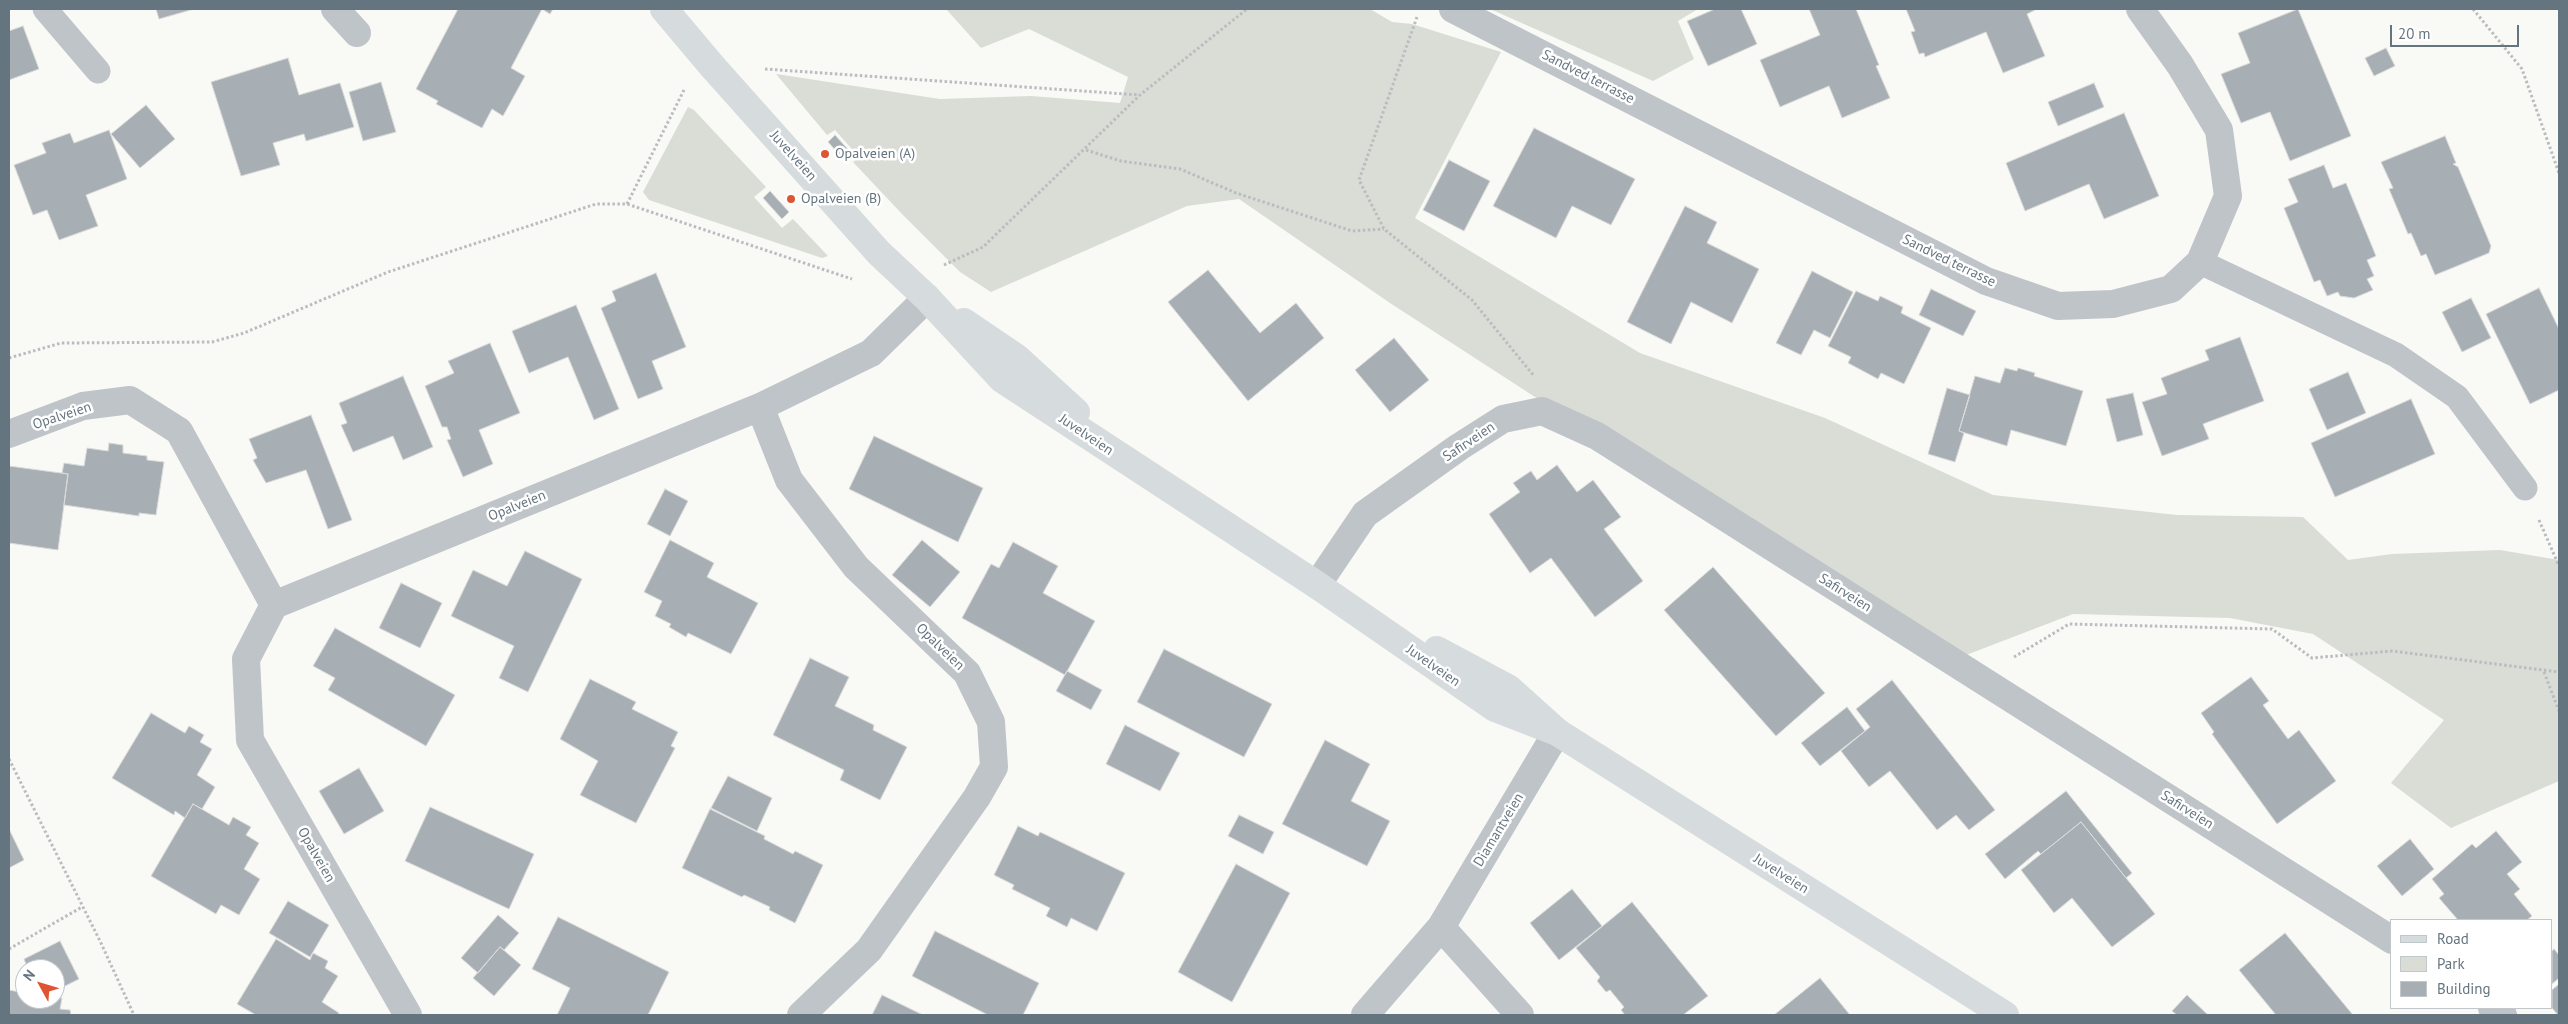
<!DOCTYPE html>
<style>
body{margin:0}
#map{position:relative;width:2568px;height:1024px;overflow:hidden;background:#f9f9f6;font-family:"PT Sans",sans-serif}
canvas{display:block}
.frame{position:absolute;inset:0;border:10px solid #657580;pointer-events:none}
.legend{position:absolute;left:2390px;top:919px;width:162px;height:90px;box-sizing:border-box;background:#fff;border:1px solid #c1c8cc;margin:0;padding:6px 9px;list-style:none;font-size:15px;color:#657580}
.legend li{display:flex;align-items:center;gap:10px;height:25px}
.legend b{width:25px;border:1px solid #c1c8cc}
.north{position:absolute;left:15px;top:959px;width:50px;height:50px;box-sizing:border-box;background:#fff;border:1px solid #c1c8cc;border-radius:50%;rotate:309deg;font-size:14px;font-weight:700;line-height:20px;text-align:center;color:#657580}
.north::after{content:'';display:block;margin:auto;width:18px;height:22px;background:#dd5532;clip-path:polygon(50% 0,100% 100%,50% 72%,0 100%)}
.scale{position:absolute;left:2390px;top:25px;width:129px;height:22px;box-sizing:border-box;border:2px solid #657580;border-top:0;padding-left:6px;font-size:15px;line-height:18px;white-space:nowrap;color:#657580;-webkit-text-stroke:4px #fff;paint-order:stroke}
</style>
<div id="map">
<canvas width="2568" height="1024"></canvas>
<div class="frame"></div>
<ul class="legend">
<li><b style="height:6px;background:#d6dbde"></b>Road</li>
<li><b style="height:14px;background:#d9ddd6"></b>Park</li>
<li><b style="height:14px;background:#a7afb5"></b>Building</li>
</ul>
<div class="north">N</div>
<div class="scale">20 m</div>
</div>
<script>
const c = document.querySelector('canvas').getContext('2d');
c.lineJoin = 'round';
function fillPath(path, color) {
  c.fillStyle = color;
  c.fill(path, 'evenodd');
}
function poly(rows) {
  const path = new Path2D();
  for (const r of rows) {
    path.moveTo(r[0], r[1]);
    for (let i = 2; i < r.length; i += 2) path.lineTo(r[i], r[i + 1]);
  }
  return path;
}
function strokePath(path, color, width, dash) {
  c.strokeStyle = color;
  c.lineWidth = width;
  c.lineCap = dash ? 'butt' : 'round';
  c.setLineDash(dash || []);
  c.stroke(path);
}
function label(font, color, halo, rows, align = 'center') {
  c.font = font + ' "PT Sans",sans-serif';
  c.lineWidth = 5;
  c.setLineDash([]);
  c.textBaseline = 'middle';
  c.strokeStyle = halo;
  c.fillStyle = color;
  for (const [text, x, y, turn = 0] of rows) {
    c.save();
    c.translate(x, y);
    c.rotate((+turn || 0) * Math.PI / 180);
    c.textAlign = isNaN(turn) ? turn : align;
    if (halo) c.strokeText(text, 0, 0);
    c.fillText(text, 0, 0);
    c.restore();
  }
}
const green = poly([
 [946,9,1370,9,1392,22,1412,24,1501,52,1415,218,1640,353,1825,418,1993,495,2177,515,2303,517,2348,560,2392,554,2500,550,2559,560,2559,781,2451,828,2391,783,2444,720,2313,634,2230,618,2073,614,1961,657,1552,408,1390,303,1239,199,1187,206,991,292,960,272,903,215,853,162,859,157,835,130,827,135,776,74,940,99,1031,96,1120,103,1128,77,1029,29,981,48],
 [1490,9,1698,9,1678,21,1694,59,1653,81],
 [688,107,694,110,766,187,754,197,782,228,793,219,828,256,822,258,649,200,643,192]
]);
const building = poly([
 [156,9,194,9,159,19,156,9],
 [458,9,553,9,550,14,542,9,511,68,525,76,503,116,492,109,482,128,436,104,438,101,416,89,458,9],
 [1715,9,1741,9,1757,44,1708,66,1687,21,1715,9],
 [1809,9,1856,9,1879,65,1876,66,1890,98,1842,118,1829,86,1780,107,1760,60,1820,35,1809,9],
 [1906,9,2037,9,2027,14,2045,56,2003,73,1986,32,1925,57,1924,53,1919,54,1911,32,1915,31,1906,9],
 [2298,9,2351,136,2290,161,2270,112,2241,123,2221,74,2250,63,2238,33,2298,9],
 [23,26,39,69,9,80,9,31,23,26],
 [2386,48,2395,66,2374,76,2365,58,2386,48],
 [288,58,299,95,340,83,354,127,306,141,304,134,273,143,280,165,241,176,211,82,288,58],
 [381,82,396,132,363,141,349,92,381,82],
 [2094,83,2104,107,2058,126,2048,102,2094,83],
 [146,105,175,139,140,168,111,134,146,105],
 [2124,113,2159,196,2104,219,2089,184,2025,211,2006,163,2124,113],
 [1534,128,1635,179,1611,225,1572,206,1556,238,1493,206,1534,128],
 [109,130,127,179,86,195,98,226,59,240,47,210,33,215,14,165,46,153,42,143,70,133,74,143,109,130],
 [835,135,853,155,846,162,828,142,835,135],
 [2445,136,2456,163,2453,164,2458,167,2491,246,2489,253,2435,275,2426,254,2421,256,2411,233,2408,234,2389,189,2393,188,2381,162,2445,136],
 [1449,160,1490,181,1464,231,1423,210,1449,160],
 [2324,165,2333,188,2346,183,2376,256,2367,260,2374,276,2367,279,2373,290,2354,298,2340,296,2338,292,2327,296,2320,280,2314,282,2284,208,2298,202,2288,179,2324,165],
 [770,191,789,212,782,219,763,198,770,191],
 [1685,206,1717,222,1707,243,1759,269,1732,323,1691,302,1671,344,1627,322,1685,206],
 [1208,270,1260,333,1296,303,1324,338,1248,401,1168,302,1208,270],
 [1812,271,1853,292,1830,338,1814,330,1801,355,1776,343,1812,271],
 [656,273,686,347,652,361,663,389,638,399,601,308,616,301,612,291,656,273],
 [2539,288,2559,329,2559,390,2530,404,2486,314,2539,288],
 [1931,289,1976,311,1963,336,1919,315,1931,289],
 [1856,291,1878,301,1880,296,1903,307,1901,313,1931,328,1904,384,1881,373,1878,379,1848,363,1851,357,1828,346,1856,291],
 [2471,298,2491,338,2462,352,2442,312,2471,298],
 [576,305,619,409,594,420,568,357,529,373,512,331,576,305],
 [2240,337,2264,401,2203,424,2209,439,2162,456,2142,402,2167,394,2161,378,2209,360,2205,350,2240,337],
 [1394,338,1429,380,1390,412,1355,370,1394,338],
 [490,343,520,413,479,430,493,464,463,477,447,440,451,439,447,427,442,427,425,386,454,373,448,361,490,343],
 [2005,368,2017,371,2018,368,2035,373,2034,376,2083,391,2066,446,2011,430,2007,446,1959,431,1975,376,2000,383,2005,368],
 [2348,372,2366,413,2327,430,2309,389,2348,372],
 [403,376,433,447,403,460,393,436,353,452,341,425,347,423,339,403,403,376],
 [1947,388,1970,395,1959,431,1964,433,1955,462,1928,454,1947,388],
 [2133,393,2143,435,2117,442,2106,399,2133,393],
 [2411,399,2435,454,2335,497,2311,443,2411,399],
 [311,415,352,520,328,529,306,470,266,483,253,460,257,458,249,439,311,415],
 [874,436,983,488,958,542,849,489,874,436],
 [109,443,123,445,123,453,147,456,147,460,164,462,156,515,139,513,139,516,64,505,68,474,62,473,64,463,84,466,87,448,108,451,109,443],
 [1557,465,1577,492,1593,480,1621,517,1604,529,1643,581,1595,617,1551,558,1530,573,1489,514,1520,492,1513,483,1531,471,1537,480,1557,465],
 [9,466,68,474,58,550,9,543,9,466],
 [665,489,688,501,670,536,647,524,665,489],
 [670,540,714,563,707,577,758,603,731,654,688,633,686,637,669,627,671,624,655,616,662,601,644,592,670,540],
 [922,540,960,572,930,607,892,575,922,540],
 [1013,542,1058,566,1043,593,1095,621,1065,675,962,618,991,564,999,568,1013,542],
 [525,551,582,579,528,692,499,678,514,646,451,616,473,570,507,586,525,551],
 [1713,567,1825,693,1776,736,1664,610,1713,567],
 [401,583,442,603,420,648,379,628,401,583],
 [335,628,455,695,426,746,328,690,335,678,313,666,335,628],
 [1164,649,1272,704,1244,757,1137,702,1164,649],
 [810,658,849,677,835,706,874,725,873,730,907,747,880,800,840,780,844,770,773,735,810,658],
 [1067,671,1102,690,1091,710,1056,691,1067,671],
 [2251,677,2269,701,2263,705,2288,739,2299,730,2336,781,2277,824,2212,734,2214,732,2201,713,2251,677],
 [590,679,636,702,632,709,678,732,671,746,675,748,636,823,580,795,598,761,560,739,590,679],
 [1892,680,1995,810,1969,830,1956,815,1937,830,1890,771,1869,787,1841,751,1870,727,1856,709,1892,680],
 [1847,707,1865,731,1820,766,1801,743,1847,707],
 [151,713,185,733,189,726,204,735,200,742,212,749,197,775,215,787,202,809,193,804,185,818,175,811,174,815,112,778,151,713],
 [1125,725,1180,753,1160,791,1106,764,1125,725],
 [1325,740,1370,764,1351,801,1390,821,1367,866,1282,824,1325,740],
 [359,768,384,811,344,834,319,791,359,768],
 [728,776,772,798,757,831,711,808,728,776],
 [2066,791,2132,873,2126,878,2081,822,2041,854,2038,851,2005,879,1985,854,2066,791],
 [193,804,229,825,233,817,251,827,246,835,259,843,244,869,260,879,239,915,221,905,216,914,151,876,193,804],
 [430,807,534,854,509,909,405,861,430,807],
 [710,809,765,836,764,839,793,854,795,851,823,865,795,923,769,910,770,907,744,895,742,897,682,868,710,809],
 [1239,815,1274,832,1263,854,1228,836,1239,815],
 [2081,822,2155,914,2112,947,2072,898,2054,913,2021,870,2081,822],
 [1018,826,1038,836,1040,832,1125,873,1097,931,1071,918,1067,927,1046,916,1050,908,1012,889,1014,885,994,875,1018,826],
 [9,829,24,860,9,868,9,829],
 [2496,831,2522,862,2507,874,2520,889,2514,894,2532,916,2527,920,2458,920,2439,898,2444,894,2432,879,2472,844,2476,848,2496,831],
 [2410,839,2434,869,2402,896,2377,866,2410,839],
 [1236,864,1290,893,1232,1002,1178,972,1236,864],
 [1572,889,1602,926,1559,960,1530,923,1572,889],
 [288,901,329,925,310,957,269,933,288,901],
 [1632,902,1708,996,1683,1015,1625,1015,1621,1010,1624,1007,1610,990,1606,992,1597,981,1600,977,1576,948,1632,902],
 [498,915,519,933,504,950,500,947,478,973,461,958,498,915],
 [558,917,669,972,648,1015,557,1015,570,988,532,969,558,917],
 [935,931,1039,983,1023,1015,988,1015,912,976,935,931],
 [2285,933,2353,1015,2276,1015,2239,970,2285,933],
 [276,939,310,960,313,953,328,961,325,968,338,976,322,1002,339,1013,338,1015,256,1015,237,1004,276,939],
 [60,941,79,979,59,989,55,982,55,969,28,969,24,959,60,941],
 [500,947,521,965,494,996,473,978,500,947],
 [2554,949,2559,955,2559,978,2552,984,2552,951,2554,949],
 [1820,978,1850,1015,1774,1015,1820,978],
 [2559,984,2559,1015,2558,1015,2552,1008,2552,990,2559,984],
 [9,990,25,993,25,999,62,998,60,1009,70,1010,71,1015,9,1015,9,990],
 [882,995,923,1015,872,1015,882,995],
 [2187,995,2208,1015,2177,1015,2172,1011,2187,995]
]);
const path = poly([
 [2473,9,2522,69,2559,173],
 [1417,17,1359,180,1384,229,1472,300,1534,376],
 [765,69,1140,95],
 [1086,150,1121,161,1180,169,1236,193,1352,231,1384,229],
 [627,204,684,90],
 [944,265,983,247,1140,95,1247,9],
 [9,358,61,343,212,342,244,333,388,272,596,204,627,204,852,279],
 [2539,520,2559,566],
 [2014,657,2069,624,2272,629,2312,658,2392,651,2559,672],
 [2544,672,2559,711],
 [9,759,100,941,134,1015],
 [9,949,82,907]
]);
const lane = poly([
 [45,9,98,71],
 [2200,262,2396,355,2457,397,2525,488]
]);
const street = poly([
 [335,9,357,33],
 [1453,9,1986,281,2058,306,2113,304,2171,289,2200,262,2228,196,2219,130,2180,65,2140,9],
 [760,407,789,480,856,567,967,673,991,722,994,767,977,797,869,950,801,1015],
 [9,434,83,406,130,400,179,431,274,605],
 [1317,585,1365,514,1459,447,1503,419,1542,411,1597,436,2392,940],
 [1441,927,1520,1015],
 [2492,1008,2503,1015],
 [408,1015,250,740,246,659,274,605,760,407,871,353,927,298],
 [1365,1015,1441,927,1557,732]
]);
const secondary = poly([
 [664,9,712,66,879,253,927,298,1002,379,1317,585,1495,708,1557,732],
 [964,322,1017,358,1076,412],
 [1437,650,1508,688,1557,732,2005,1015]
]);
const markers = [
 [825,154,5,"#dd5532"],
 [791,199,5,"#dd5532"]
];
const streetNames = [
 ["Sandved terrasse",1588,77,27],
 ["Juvelveien",793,156,48],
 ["Sandved terrasse",1949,261,26],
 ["Opalveien",62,416,-18],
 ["Juvelveien",1086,435,34],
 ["Safirveien",1469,442,-34],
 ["Opalveien",517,506,-22],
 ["Safirveien",1845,593,32],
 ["Opalveien",940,647,44],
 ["Juvelveien",1433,666,35],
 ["Safirveien",2187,810,32],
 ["Diamantveien",1499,830,-59],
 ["Opalveien",316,855,60],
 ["Juvelveien",1781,874,32]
];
const poiNames = [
 ["Opalveien (A)",835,154],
 ["Opalveien (B)",801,199]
];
fillPath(green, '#d9ddd6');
fillPath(building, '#a7afb5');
strokePath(building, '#dadad8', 1);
strokePath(path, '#babdc0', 3, [2.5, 2.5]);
strokePath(lane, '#bfc4c8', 25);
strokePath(street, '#bfc4c8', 28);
strokePath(secondary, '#d6dbde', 28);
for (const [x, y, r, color] of markers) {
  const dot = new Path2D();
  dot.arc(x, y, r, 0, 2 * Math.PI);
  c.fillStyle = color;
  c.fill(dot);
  strokePath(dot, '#fff', 2);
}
label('14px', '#657580', '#fff', streetNames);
label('14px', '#657580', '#fff', poiNames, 'left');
</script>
